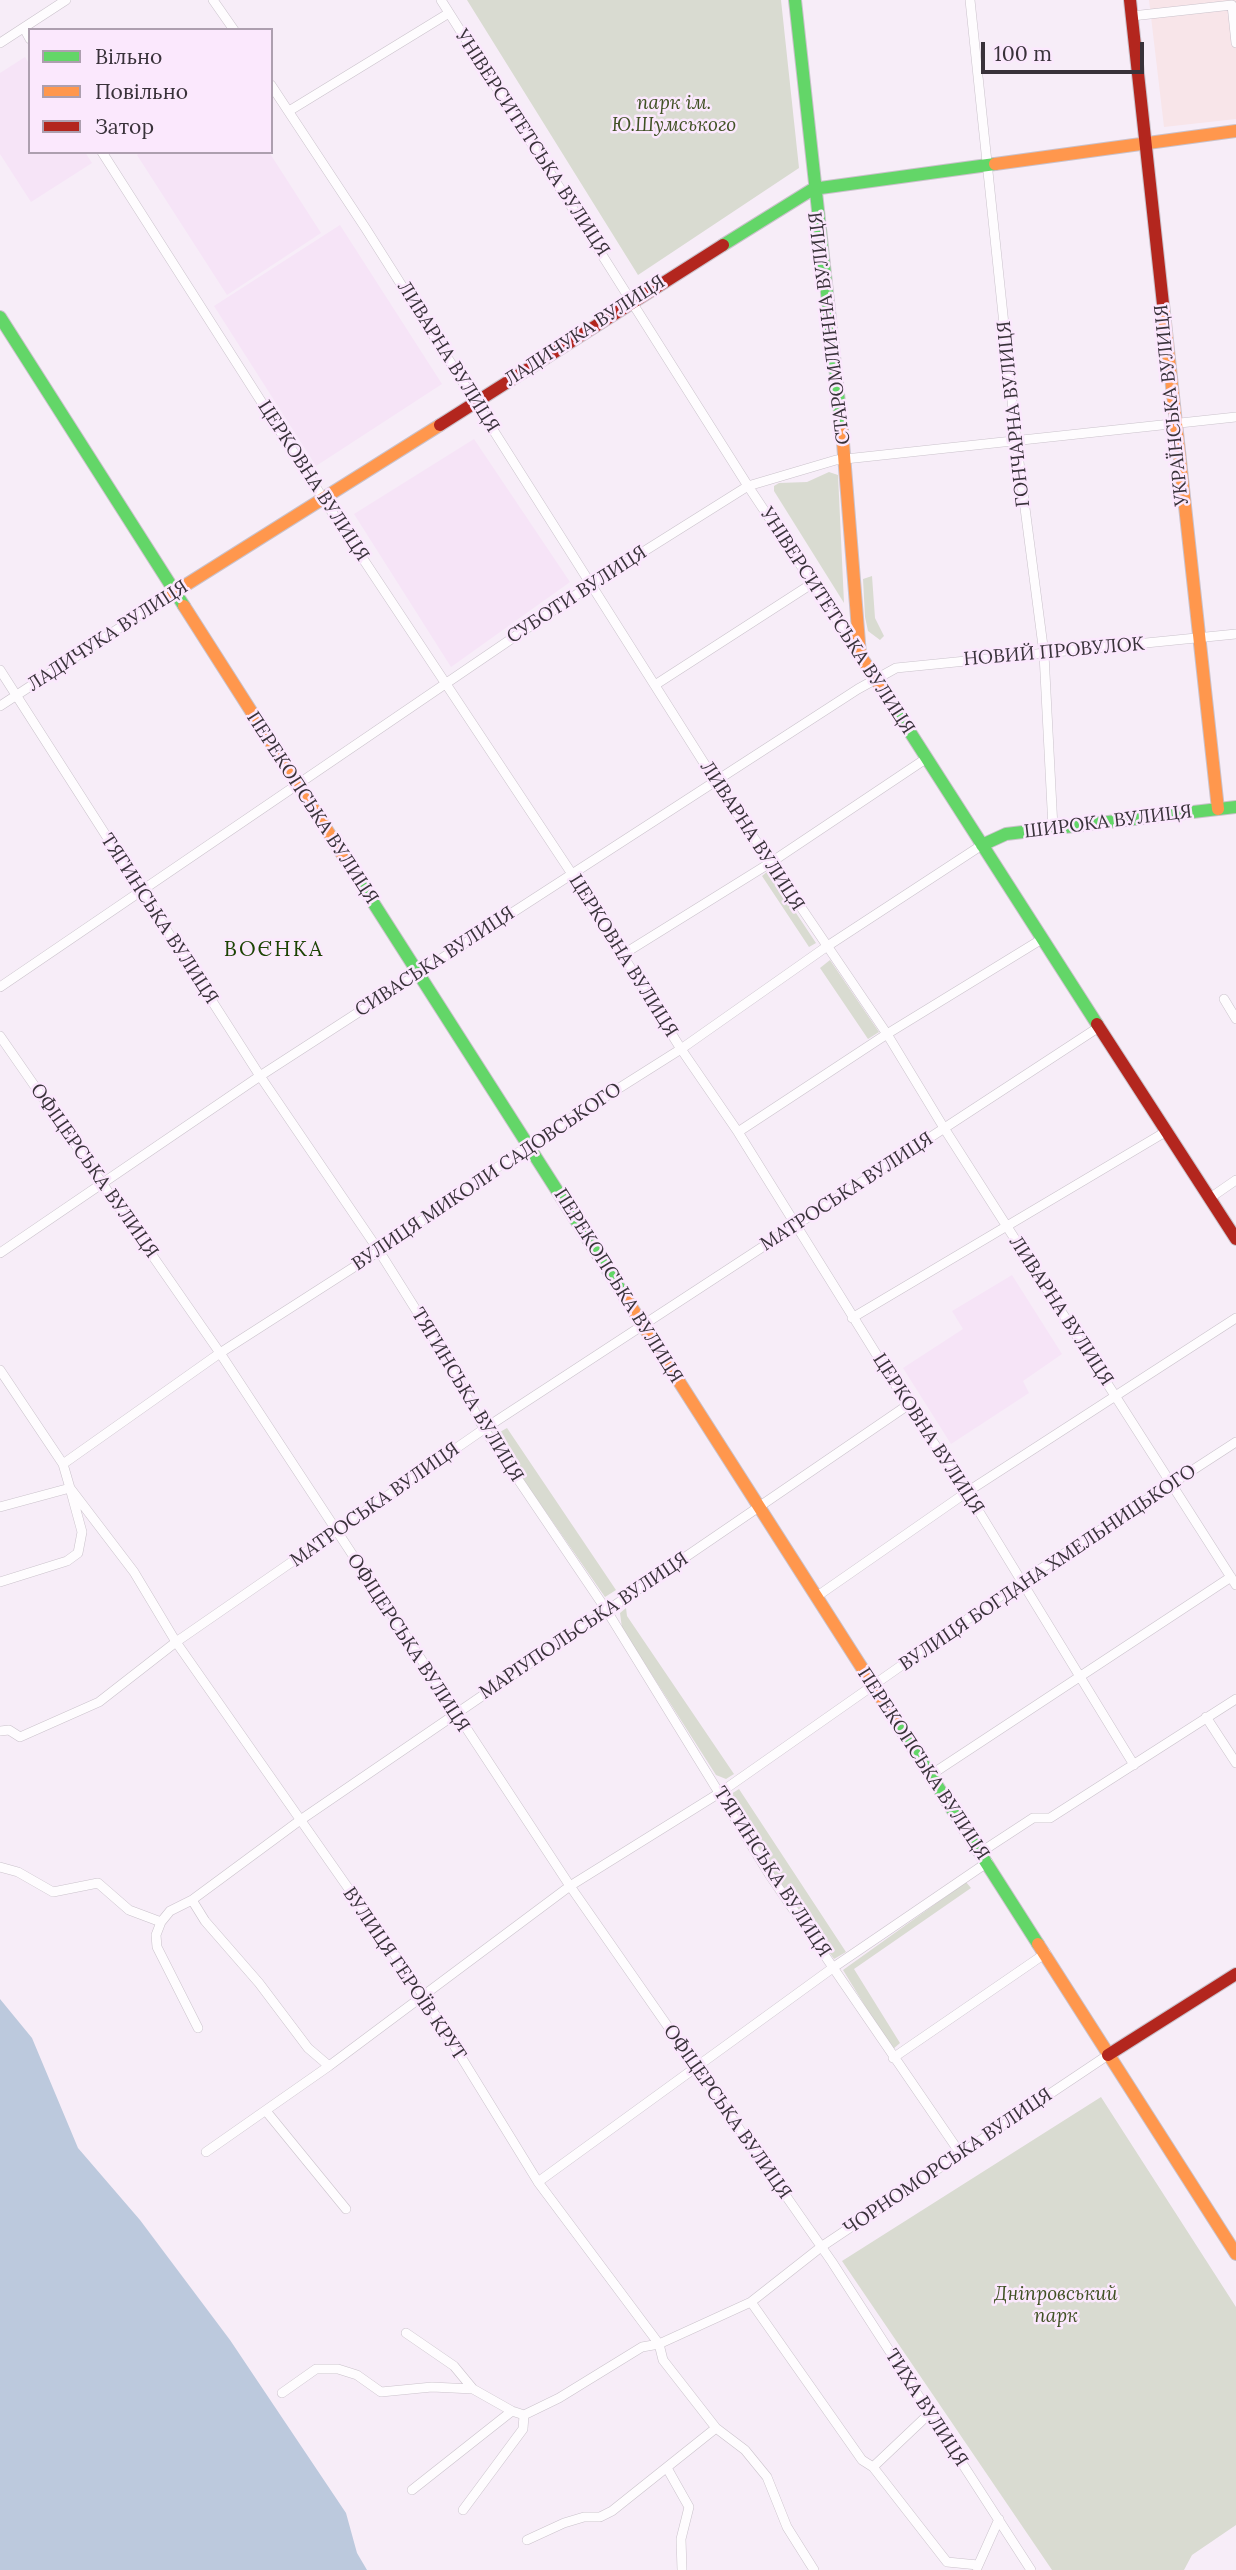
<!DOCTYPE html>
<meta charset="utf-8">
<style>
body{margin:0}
#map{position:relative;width:1236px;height:2570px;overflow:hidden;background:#f7edf8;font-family:Lora,serif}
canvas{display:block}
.legend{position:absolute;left:28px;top:28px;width:245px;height:126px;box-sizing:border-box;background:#fbe8fd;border:2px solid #ad9faf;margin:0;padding:9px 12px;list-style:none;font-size:21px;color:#39323a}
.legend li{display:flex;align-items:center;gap:14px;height:35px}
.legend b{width:35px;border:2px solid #ad9faf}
.scale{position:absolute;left:981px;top:42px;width:163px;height:32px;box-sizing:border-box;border:4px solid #39323a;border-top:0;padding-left:9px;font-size:21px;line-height:24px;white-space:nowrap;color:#39323a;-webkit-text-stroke:5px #fbe8fd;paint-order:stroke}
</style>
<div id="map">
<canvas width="1236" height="2570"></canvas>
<ul class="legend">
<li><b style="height:9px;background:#63d668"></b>Вільно</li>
<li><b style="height:9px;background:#ff974d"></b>Повільно</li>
<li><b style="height:9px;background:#b3261e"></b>Затор</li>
</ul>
<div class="scale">100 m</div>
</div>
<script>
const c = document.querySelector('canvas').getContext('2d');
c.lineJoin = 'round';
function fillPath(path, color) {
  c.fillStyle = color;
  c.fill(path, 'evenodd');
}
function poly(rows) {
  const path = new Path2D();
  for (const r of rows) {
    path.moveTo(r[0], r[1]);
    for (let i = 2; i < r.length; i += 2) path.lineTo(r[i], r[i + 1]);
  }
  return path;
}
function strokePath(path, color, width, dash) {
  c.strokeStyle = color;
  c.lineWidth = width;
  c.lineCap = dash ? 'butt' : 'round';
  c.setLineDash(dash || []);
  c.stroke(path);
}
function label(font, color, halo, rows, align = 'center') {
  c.font = font + ' Lora,serif';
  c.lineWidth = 5;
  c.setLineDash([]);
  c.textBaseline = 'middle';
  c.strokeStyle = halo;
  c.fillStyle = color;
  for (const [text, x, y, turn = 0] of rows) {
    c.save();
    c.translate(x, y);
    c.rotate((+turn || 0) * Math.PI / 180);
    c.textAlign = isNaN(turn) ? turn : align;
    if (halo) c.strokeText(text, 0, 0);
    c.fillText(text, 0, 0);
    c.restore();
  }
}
const built = poly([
 [25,57,30,65,30,152,85,152,92,163,31,202,0,154,0,73],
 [140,152,269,152,321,233,227,295,137,155],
 [340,225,442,384,316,466,214,306],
 [474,439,570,582,451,667,354,514],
 [1012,1275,1062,1354,1023,1381,1029,1393,951,1444,903,1368,963,1329,952,1311]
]);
const medical = poly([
 [1149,0,1236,0,1236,119,1164,127]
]);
const green = poly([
 [467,0,781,0,799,168,638,275],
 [829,472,838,475,844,603,774,491,774,486,779,483,807,482],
 [872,576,875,618,884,636,880,640,868,631,865,617,863,579],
 [768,871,816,943,809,947,762,876],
 [830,960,879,1032,868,1039,820,968],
 [507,1428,616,1590,605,1597,493,1436],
 [626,1608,627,1616,734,1774,726,1779,716,1775,622,1628,620,1613],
 [739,1789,846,1952,834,1959,771,1870,728,1796],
 [966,1882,971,1888,854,1969,900,2043,892,2050,843,1970],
 [1101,2097,1236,2307,1236,2525,1192,2555,1184,2570,1052,2570,842,2261]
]);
const water = poly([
 [0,1999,32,2038,78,2148,140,2220,230,2340,346,2513,357,2553,367,2570,0,2570]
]);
const street = poly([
 [213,0,234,30],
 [441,0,748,486,859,653],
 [970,0,1016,439,1044,654,1053,828],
 [1132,16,1232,5,1236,43],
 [24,28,30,39],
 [0,43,66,0],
 [271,85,366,229,716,782,887,1034,944,1128,1236,1585],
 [289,111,449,13],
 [102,152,324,500,572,874,681,1049,738,1132,908,1405,967,1492,1134,1765],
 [0,670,260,1076,379,1251,445,1356,484,1429,607,1611,769,1874,960,2153],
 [655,685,813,583],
 [0,706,173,593],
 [622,955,770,863,927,758],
 [0,987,592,584,748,486,836,460,1236,417],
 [1224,999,1236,1019],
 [0,1036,220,1353,570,1886,832,2262,1031,2570],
 [738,1132,887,1034,1042,939],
 [1210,1198,1236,1180],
 [0,1253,260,1076,858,689,896,668,1236,634],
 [852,1318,1167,1131],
 [0,1370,63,1464,70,1488,134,1572,176,1642,423,1995,538,2182,659,2344,663,2360,716,2428,745,2450,767,2477,787,2527,814,2570],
 [63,1464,220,1353,379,1251,529,1145,681,1049,826,947,982,845],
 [0,1507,70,1488,82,1532,78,1553,67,1561,0,1582],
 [816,1597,967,1492,1236,1318],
 [1206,1717,1236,1763],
 [0,1731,9,1730,20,1737,99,1702,176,1642,484,1429,1099,1027],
 [929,1776,1231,1577],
 [981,1852,1033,1818,1050,1818,1236,1699],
 [0,1867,18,1872,53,1892,98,1883,129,1910,161,1922,170,1911,192,1900,299,1821,908,1405],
 [192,1900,205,1921,259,1983,308,2048,329,2066],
 [161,1922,156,1935,157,1947,198,2028],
 [893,2058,1046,1953],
 [266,2111,346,2209],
 [206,2152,329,2066,570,1886,721,1792,1022,1581,1236,1442],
 [538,2182,834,1967,988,1862],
 [751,2302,862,2460,873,2467,947,2562,978,2565],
 [406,2333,454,2366,473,2389],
 [282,2393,316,2369,338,2369,357,2375,381,2392,432,2387,473,2389,512,2411,524,2415],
 [873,2467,930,2413],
 [667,2468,689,2507,681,2539,682,2570],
 [412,2490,512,2411],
 [463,2510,523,2429,524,2415,559,2398,642,2347,659,2344,751,2302,821,2247,1108,2055],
 [527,2540,564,2523,584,2517,600,2517,612,2511,716,2428],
 [977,2568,999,2519]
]);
const fast = poly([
 [795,0,842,430],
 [723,245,813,189,995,164],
 [0,317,184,606],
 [892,704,1097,1024],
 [982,845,1006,834,1236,807],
 [346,860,625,1297],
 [894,1718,1038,1944]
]);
const slow = poly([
 [995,164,1236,131],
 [1163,304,1218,809],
 [842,430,860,655,892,704],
 [173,593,440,425],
 [184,606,346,860],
 [625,1297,894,1718],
 [1038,1944,1236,2254]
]);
const jam = poly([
 [1130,0,1163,304],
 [440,425,723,245],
 [1097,1024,1236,1239],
 [1108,2055,1236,1974]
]);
const parkNames = [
 ["парк ім.",674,104],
 ["Ю.Шумського",674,126],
 ["Дніпровський",1056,2295],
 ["парк",1056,2317]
];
const streetNames = [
 ["УНІВЕРСИТЕТСЬКА ВУЛИЦЯ",532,143,57],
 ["СТАРОМЛИННА ВУЛИЦЯ",830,328,-97],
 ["ЛАДИЧУКА ВУЛИЦЯ",585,331,-33],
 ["ЛИВАРНА ВУЛИЦЯ",448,357,58],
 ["УКРАЇНСЬКА ВУЛИЦЯ",1172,405,-96],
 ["ГОНЧАРНА ВУЛИЦЯ",1014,414,-96],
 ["ЦЕРКОВНА ВУЛИЦЯ",313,481,57],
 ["СУБОТИ ВУЛИЦЯ",577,595,-33],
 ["УНІВЕРСИТЕТСЬКА ВУЛИЦЯ",837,621,57],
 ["ЛАДИЧУКА ВУЛИЦЯ",108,636,-33],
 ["НОВИЙ ПРОВУЛОК",1054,652,-5],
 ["ПЕРЕКОПСЬКА ВУЛИЦЯ",312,808,57],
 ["ШИРОКА ВУЛИЦЯ",1108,822,-7],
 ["ЛИВАРНА ВУЛИЦЯ",752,836,57],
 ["ТЯГИНСЬКА ВУЛИЦЯ",159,919,57],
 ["ЦЕРКОВНА ВУЛИЦЯ",623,956,58],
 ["СИВАСЬКА ВУЛИЦЯ",435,962,-33],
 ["ОФІЦЕРСЬКА ВУЛИЦЯ",94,1171,55],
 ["ВУЛИЦЯ МИКОЛИ САДОВСЬКОГО",487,1177,-34],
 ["МАТРОСЬКА ВУЛИЦЯ",847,1192,-33],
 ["ПЕРЕКОПСЬКА ВУЛИЦЯ",618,1286,58],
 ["ЛИВАРНА ВУЛИЦЯ",1061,1311,57],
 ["ТЯГИНСЬКА ВУЛИЦЯ",467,1395,59],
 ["ЦЕРКОВНА ВУЛИЦЯ",928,1434,57],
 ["МАТРОСЬКА ВУЛИЦЯ",375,1505,-35],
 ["ВУЛИЦЯ БОГДАНА ХМЕЛЬНИЦЬКОГО",1048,1568,-34],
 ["МАРІУПОЛЬСЬКА ВУЛИЦЯ",584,1626,-34],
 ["ОФІЦЕРСЬКА ВУЛИЦЯ",408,1643,57],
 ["ПЕРЕКОПСЬКА ВУЛИЦЯ",923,1764,57],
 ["ТЯГИНСЬКА ВУЛИЦЯ",772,1872,57],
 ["ВУЛИЦЯ ГЕРОЇВ КРУТ",404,1974,56],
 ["ОФІЦЕРСЬКА ВУЛИЦЯ",727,2112,55],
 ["ЧОРНОМОРСЬКА ВУЛИЦЯ",948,2162,-34],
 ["ТИХА ВУЛИЦЯ",926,2408,57]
];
const neighbourhoodNames = [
 ["ВОЄНКА",274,950]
];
fillPath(built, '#f6e4f7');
fillPath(medical, '#f8e5e9');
fillPath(green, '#d9dbd1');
fillPath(water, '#bcc9dd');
strokePath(street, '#cac2cb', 10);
strokePath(fast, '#cac2cb', 14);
strokePath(slow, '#cac2cb', 14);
strokePath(jam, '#cac2cb', 14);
strokePath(street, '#fefcfe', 9);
strokePath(fast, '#63d668', 12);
strokePath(slow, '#ff974d', 12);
strokePath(jam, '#b3261e', 12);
label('italic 19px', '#405124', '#fbe8fd', parkNames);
label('19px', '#39323a', '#fbe8fd', streetNames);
c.letterSpacing = '2px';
label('21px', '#1c4404', '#fbe8fd', neighbourhoodNames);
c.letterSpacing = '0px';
</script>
